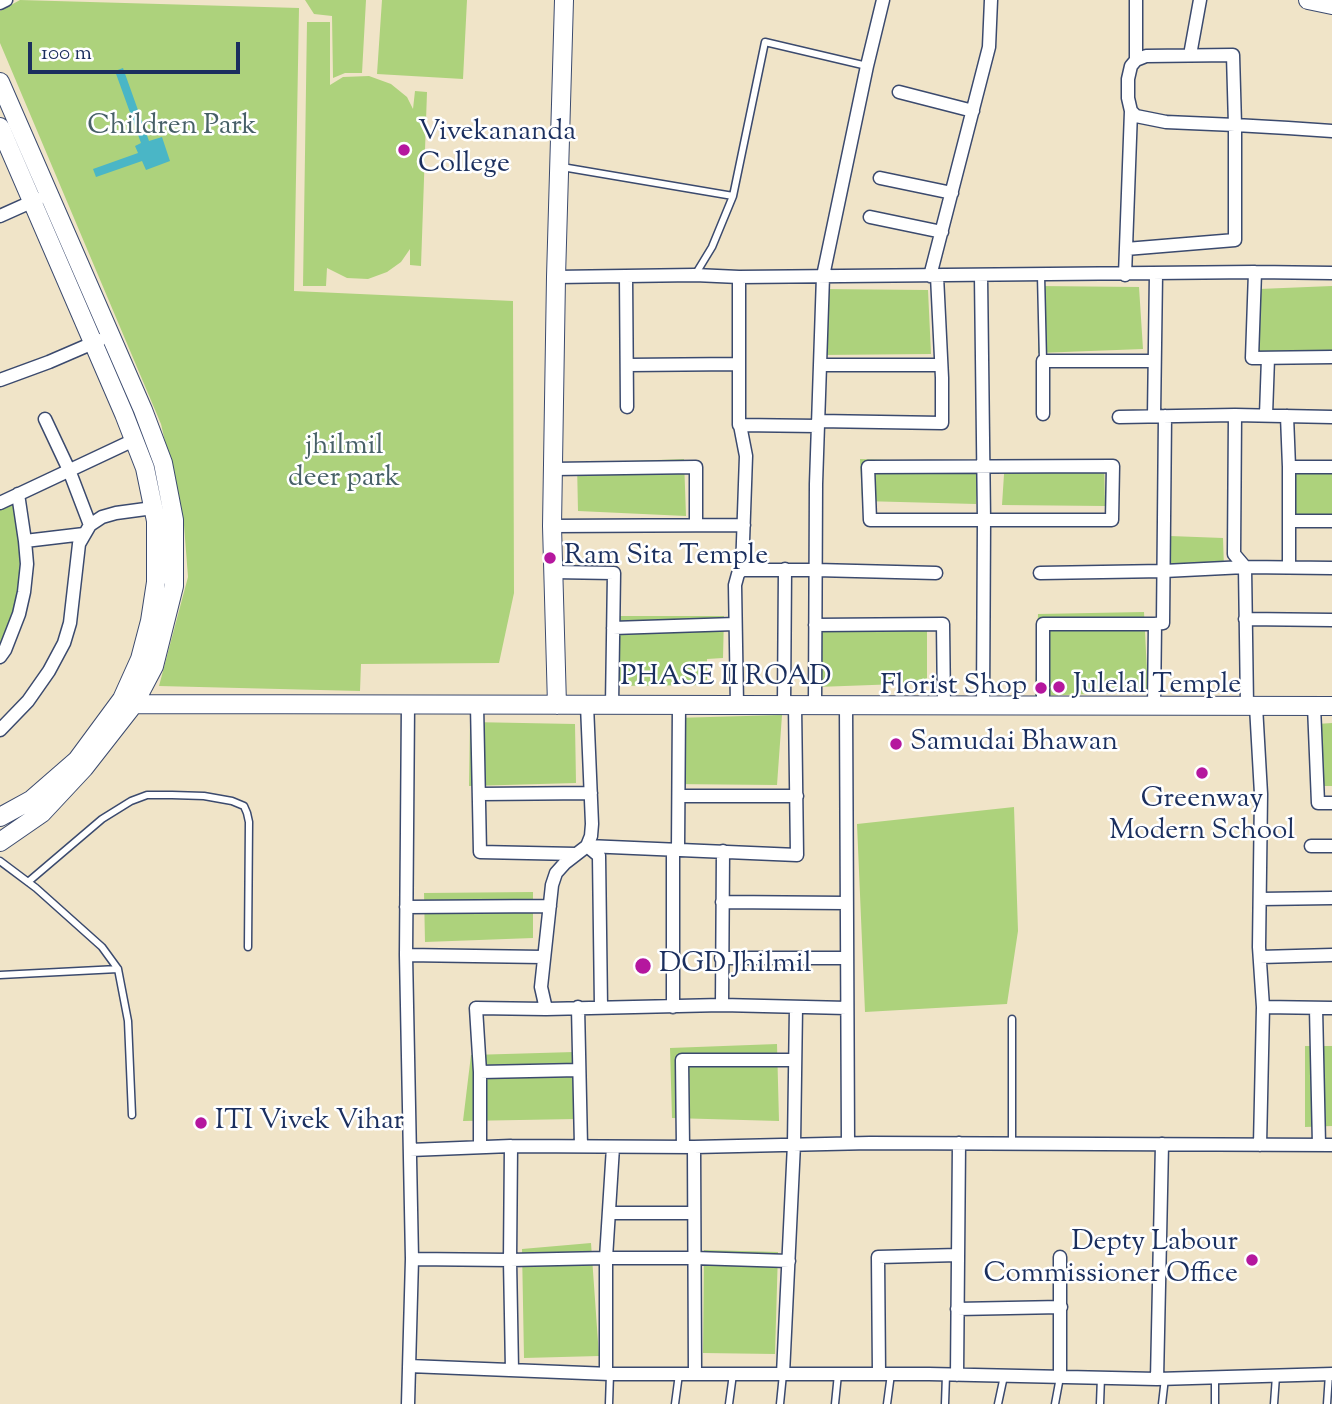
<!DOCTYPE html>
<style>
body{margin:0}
#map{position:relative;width:1332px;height:1404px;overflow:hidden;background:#f0e4c8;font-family:"Sorts Mill Goudy",serif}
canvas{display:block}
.scale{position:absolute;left:28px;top:42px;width:212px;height:32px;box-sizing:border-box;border:4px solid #1b2f5e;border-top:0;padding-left:9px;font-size:21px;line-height:24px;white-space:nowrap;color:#1b2f5e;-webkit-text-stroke:5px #fff;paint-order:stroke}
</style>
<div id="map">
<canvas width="1332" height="1404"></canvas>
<div class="scale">100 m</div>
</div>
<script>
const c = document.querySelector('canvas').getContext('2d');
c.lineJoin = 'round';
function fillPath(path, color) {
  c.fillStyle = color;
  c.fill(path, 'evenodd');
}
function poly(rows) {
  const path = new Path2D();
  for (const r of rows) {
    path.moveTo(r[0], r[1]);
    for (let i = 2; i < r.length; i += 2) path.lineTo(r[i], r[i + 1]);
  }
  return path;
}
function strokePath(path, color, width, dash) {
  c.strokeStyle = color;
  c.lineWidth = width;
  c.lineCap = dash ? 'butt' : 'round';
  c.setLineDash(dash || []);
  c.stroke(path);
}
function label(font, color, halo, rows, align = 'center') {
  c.font = font + ' "Sorts Mill Goudy",serif';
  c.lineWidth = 5;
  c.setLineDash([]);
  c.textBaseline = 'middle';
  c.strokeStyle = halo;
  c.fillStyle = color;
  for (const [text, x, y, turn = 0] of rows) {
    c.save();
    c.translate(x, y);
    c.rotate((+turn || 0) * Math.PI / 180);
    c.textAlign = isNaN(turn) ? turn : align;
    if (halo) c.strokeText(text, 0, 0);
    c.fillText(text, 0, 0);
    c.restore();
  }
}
const green = poly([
 [20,0,299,8,294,291,513,301,514,593,499,663,361,664,360,691,159,686,188,577,184,525,161,424,0,43,0,11],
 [305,0,366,0,362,73,345,73,333,78,332,16,314,14],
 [382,0,467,0,463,79,377,74],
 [307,22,330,22,330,85,343,77,369,76,391,84,407,97,413,109,415,91,427,92,421,266,410,265,410,249,401,262,387,272,368,279,347,278,327,268,326,286,303,286],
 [1039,286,1139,287,1143,349,1038,353],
 [1332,286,1332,351,1258,351,1259,289],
 [821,289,928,290,931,354,820,355],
 [684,459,686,516,578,511,577,463],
 [860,459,979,463,976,504,862,501],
 [1005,459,1104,459,1105,506,1002,505],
 [1332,470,1332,516,1292,517,1292,471],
 [15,501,24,592,0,652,0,507],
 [1170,536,1223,538,1224,568,1171,568],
 [1144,612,1148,692,1035,696,1038,614],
 [616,616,724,616,723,658,707,659,707,685,615,686],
 [927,617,927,683,817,687,820,619],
 [782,715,777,785,671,784,674,718],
 [470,722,575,724,576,783,469,786],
 [1332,723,1332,786,1317,786,1317,724],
 [1014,807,1018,931,1007,1004,865,1012,857,824],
 [533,892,533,938,425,942,424,893],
 [777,1044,779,1121,672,1118,670,1048],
 [1305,1046,1332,1046,1332,1126,1305,1127],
 [574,1052,576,1119,463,1121,471,1055],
 [591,1243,599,1356,524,1358,522,1249],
 [704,1250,778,1252,775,1354,703,1353]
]);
const water = poly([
 [123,68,149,141,162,137,170,161,146,170,142,161,96,177,93,169,138,153,135,146,141,143,115,71]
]);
const lane = poly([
 [562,167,733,196],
 [695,275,712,247,733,196,765,42,867,66],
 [1041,275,1043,361],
 [0,861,36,888,102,947,118,969,128,1021,132,1115],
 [28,882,102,819,131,801,147,795,172,795,204,796,232,801,244,806,247,813,249,822,248,947],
 [0,975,118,969],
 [1012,1019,1012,1143],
 [1215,1377,1215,1404],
 [609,1404,610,1374],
 [675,1404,679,1374],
 [729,1404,733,1374],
 [780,1404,783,1374],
 [835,1404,838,1374],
 [887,1404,891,1374],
 [945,1404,946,1375],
 [998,1404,1004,1376],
 [1055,1404,1060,1377],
 [1100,1404,1101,1377],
 [1162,1404,1165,1378],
 [1274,1404,1276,1376],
 [1327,1404,1329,1374]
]);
const street = poly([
 [1136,0,1136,60],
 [0,3,6,0],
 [1190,55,1200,0],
 [899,92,973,111],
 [880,178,952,193],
 [0,216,38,199],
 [870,217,942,232],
 [1126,249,1235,240,1235,125,1233,55,1146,56,1136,60,1131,66,1128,79,1128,98,1131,111,1136,116,1166,122,1235,125,1288,128,1332,131],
 [1255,272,1252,358,1332,357],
 [1125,275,1131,111],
 [626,276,627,407],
 [930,276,989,47,991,0],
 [981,276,984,520,983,706],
 [556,277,695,275,739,277,1255,272,1332,273],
 [739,277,739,425,818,426],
 [627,365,739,364],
 [820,365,941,365],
 [0,380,49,362,100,340],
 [1043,414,1043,361,1154,361],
 [1235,415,1234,554,1245,567,1247,706],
 [1266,415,1268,358],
 [1154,416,1156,274],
 [1287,416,1289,467,1289,566],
 [1119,417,1235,415,1332,417],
 [45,419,69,470,90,525],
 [818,421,942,423,942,378,937,276],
 [740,425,746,456,742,570],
 [1113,466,1112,520,870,520,868,467,1113,466],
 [1289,467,1332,467],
 [553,469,696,467,696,525],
 [0,503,134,440],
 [1289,521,1332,521],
 [552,526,744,525],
 [25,541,84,534],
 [553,572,614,573,612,705],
 [1040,573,1164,571,1245,567,1332,568],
 [1245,619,1332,620],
 [815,625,943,624,944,706],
 [613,628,735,624],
 [0,657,5,650,19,614,24,592,27,564,25,541,18,494],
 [477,705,480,852,576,854],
 [737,705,735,585,738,574,742,570,816,570,936,573],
 [784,705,785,569],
 [815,705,816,484,823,276,867,66,883,0],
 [846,705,848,1143],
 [1043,706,1043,624,1155,624],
 [1154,706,1155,624,1163,623,1165,416],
 [1256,706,1261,794,1259,947,1263,1007,1260,1145],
 [1314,706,1318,803,1332,803],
 [0,730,28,701,49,671,64,643,70,623,79,544,90,525,102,517,116,513,153,508],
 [480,794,591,793],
 [679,796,797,796],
 [587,846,797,855,795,705],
 [587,846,599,856,601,1007],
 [1311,846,1332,846],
 [1260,899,1332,898],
 [722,902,846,903],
 [406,907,550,906],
 [406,955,543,957],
 [1260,957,1332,955],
 [721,958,846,958],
 [722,1005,723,851],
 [578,1007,581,1146],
 [673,1007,673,852,678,849,679,705],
 [1263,1007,1332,1008],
 [1316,1008,1319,1145],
 [546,1009,541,987,552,885,556,873,565,863,587,846,591,836,592,824,587,705],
 [480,1072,579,1070],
 [511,1146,510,1260,512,1370],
 [480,1147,480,1072,476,1008,546,1009,722,1005,847,1008],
 [683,1147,682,1060,795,1060],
 [694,1147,695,1374],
 [410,1150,511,1146,694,1147,870,1143,1332,1145],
 [609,1213,694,1213],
 [412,1259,510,1260,606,1258,694,1258,789,1261],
 [957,1309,1061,1307],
 [409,1366,610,1374,929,1374,1157,1379,1332,1374],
 [606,1374,606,1258,613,1147],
 [783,1374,794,1144,796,1007],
 [879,1374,878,1257,958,1255],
 [957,1375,959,1143],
 [1060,1377,1060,1257],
 [1157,1379,1162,1144],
 [408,1404,412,1259,406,955,408,704]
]);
const secondary = poly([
 [1308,0,1332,5],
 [0,82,143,410,163,463,174,520,174,586,154,666,134,704,84,768,42,813,0,842],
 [0,127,124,414,145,468,156,521,156,582,150,621,140,659,122,699,77,760,31,800,0,817],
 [122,699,134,704,1332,706],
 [557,705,552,526,556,277,564,0]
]);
const markers = [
 [404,150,7,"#b5179e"],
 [550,558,7,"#b5179e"],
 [1059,687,7,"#b5179e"],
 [1041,688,7,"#b5179e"],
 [896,744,7,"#b5179e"],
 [1202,773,7,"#b5179e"],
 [643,966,9,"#b5179e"],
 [201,1123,7,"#b5179e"],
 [1252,1260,7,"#b5179e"]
];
const parkNames = [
 ["Children Park",172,128],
 ["jhilmil",344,448],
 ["deer park",344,480]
];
const poiNames = [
 ["Vivekananda",418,134],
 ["College",418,166],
 ["Ram Sita Temple",564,558],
 ["Julelal Temple",1073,687],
 ["Florist Shop",1027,688,"right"],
 ["Samudai Bhawan",910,744],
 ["Greenway",1202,801,"center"],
 ["Modern School",1202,833,"center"],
 ["DGD Jhilmil",659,966],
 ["ITI Vivek Vihar",215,1123],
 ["Depty Labour",1238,1244,"right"],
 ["Commissioner Office",1238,1276,"right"]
];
const streetNames = [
 ["PHASE II ROAD",726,679]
];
fillPath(green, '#add27c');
fillPath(water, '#4ab6c6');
strokePath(lane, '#3b4a6e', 9);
strokePath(street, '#3b4a6e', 15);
strokePath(secondary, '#3b4a6e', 20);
strokePath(lane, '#fff', 6);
strokePath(street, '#fff', 12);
strokePath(secondary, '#fff', 18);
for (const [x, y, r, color] of markers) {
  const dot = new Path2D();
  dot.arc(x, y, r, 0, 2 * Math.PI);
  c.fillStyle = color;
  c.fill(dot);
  strokePath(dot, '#fff', 2.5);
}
label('28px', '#476067', '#fff', parkNames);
label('28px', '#1b2f5e', '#fff', poiNames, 'left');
label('28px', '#1b2f5e', '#fff', streetNames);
</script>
